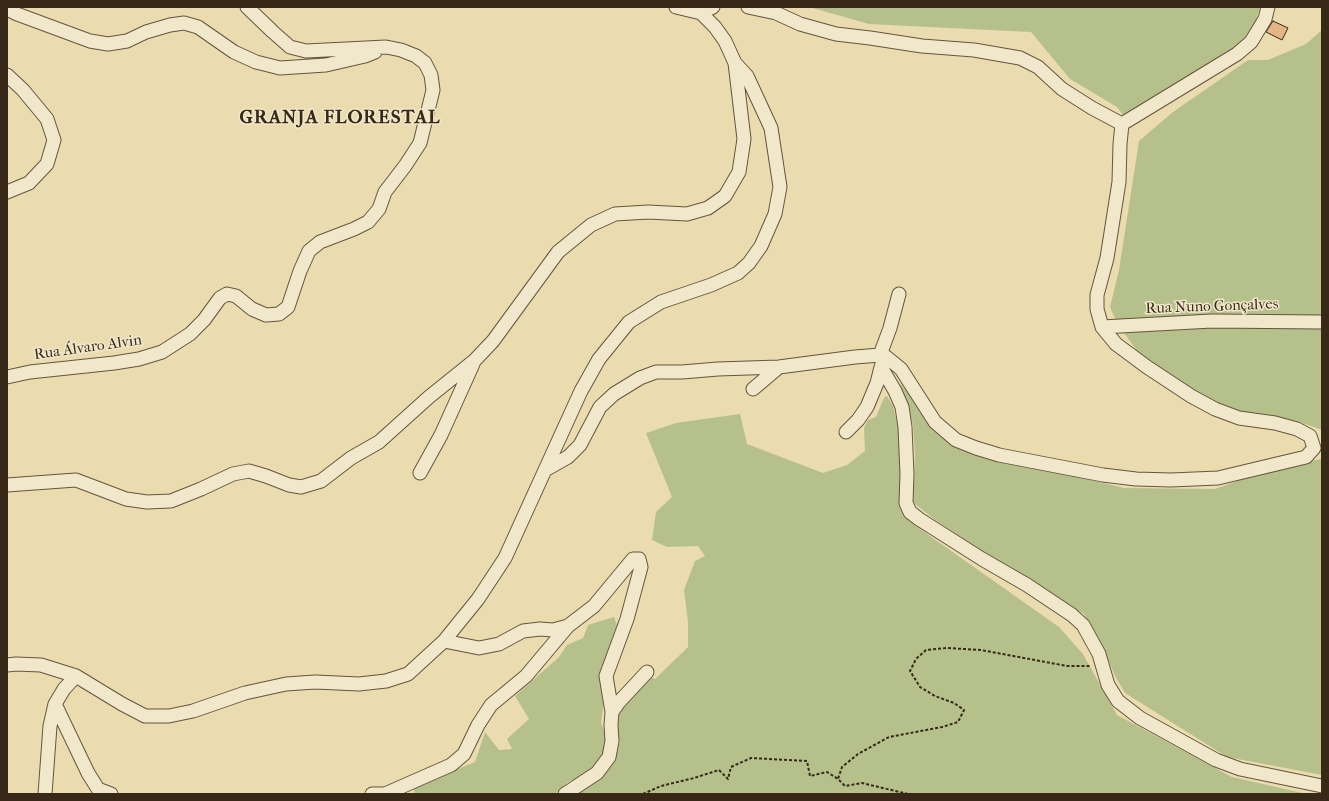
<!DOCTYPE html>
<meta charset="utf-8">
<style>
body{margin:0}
#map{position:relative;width:1329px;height:801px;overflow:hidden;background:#eadcaf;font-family:"IM FELL French Canon",serif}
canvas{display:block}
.frame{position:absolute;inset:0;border:8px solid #382817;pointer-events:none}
</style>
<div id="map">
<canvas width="1329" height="801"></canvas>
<div class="frame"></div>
</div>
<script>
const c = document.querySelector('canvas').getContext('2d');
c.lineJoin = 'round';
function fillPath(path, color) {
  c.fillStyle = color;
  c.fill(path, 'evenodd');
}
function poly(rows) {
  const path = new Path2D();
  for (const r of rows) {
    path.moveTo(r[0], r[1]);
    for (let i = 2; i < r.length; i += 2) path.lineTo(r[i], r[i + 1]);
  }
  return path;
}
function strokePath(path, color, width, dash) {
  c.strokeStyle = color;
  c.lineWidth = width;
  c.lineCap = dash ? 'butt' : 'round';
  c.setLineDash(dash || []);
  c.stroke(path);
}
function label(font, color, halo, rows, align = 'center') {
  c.font = font + ' "IM FELL French Canon",serif';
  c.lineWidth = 3;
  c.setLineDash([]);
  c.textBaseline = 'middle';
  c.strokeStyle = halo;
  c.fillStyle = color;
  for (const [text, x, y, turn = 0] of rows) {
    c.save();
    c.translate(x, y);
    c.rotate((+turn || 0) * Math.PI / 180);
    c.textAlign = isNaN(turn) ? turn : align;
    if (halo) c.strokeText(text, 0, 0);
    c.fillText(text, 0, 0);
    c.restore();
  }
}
const green = poly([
 [809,7,1260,7,1255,23,1236,50,1125,118,1117,107,1070,79,1031,32,869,24],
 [1322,30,1322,430,1297,421,1242,413,1214,403,1141,356,1118,325,1110,307,1119,270,1139,141,1173,112,1248,60,1268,60,1306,44],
 [900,383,952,446,1124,488,1215,489,1276,467,1322,459,1322,775,1227,757,1125,693,1115,676,1105,652,1084,614,1060,602,934,519,911,501,914,485,915,455,913,425],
 [887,396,893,406,903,447,901,485,901,509,913,524,1059,627,1083,654,1117,715,1232,777,1307,794,570,794,609,765,620,742,611,724,616,696,641,671,655,679,688,647,688,622,684,590,695,561,705,556,698,546,667,547,652,540,656,512,672,497,646,433,676,423,740,414,747,444,823,473,847,465,865,451,864,428,868,420,876,417,884,398],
 [614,617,617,625,610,653,601,723,610,745,603,757,588,774,568,782,555,794,415,794,413,787,475,762,485,732,499,750,512,749,507,739,529,719,515,696,559,657,567,645,583,638,588,625]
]);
const building = poly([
 [1273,21,1288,28,1282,40,1266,32,1273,21]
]);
const path = poly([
 [643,794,661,786,694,778,719,770,728,779,731,767,751,758,807,761,810,776,827,772,838,779],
 [908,794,862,783,845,786,838,779,842,767,858,754,889,737,942,727,958,722,964,710,954,703,935,696,920,687,910,671,916,659,926,650,947,648,981,650,1067,666,1090,666]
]);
const minor = poly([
 [748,7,776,13,800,24,836,34,870,38,922,46,974,50,1020,58,1038,67,1062,89,1092,108,1122,124,1120,144,1119,182,1107,258,1097,295,1097,309,1102,327,1116,344,1147,367,1191,396,1215,409,1239,418,1275,423,1297,429,1310,436,1314,448,1306,457,1218,478,1171,480,1136,479,1103,475,999,455,976,448,956,440,935,422,901,369,885,356,881,367,895,391,902,407,905,427,907,474,906,503,910,512,919,519,982,559,1027,585,1072,615,1083,625,1099,654,1108,685,1118,701,1140,718,1216,760,1240,769,1322,786],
 [7,9,17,14,90,41,108,44,127,41,146,32,170,25,184,23,198,27,234,52,256,62,280,68,326,65,365,56,375,52],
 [701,13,713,7],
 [7,75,23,90,47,119,54,140,47,164,29,183,7,192],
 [1122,124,1237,54,1251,42,1265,19,1268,7],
 [1102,327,1212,321,1322,322],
 [880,355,890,328,899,294],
 [7,377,30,372,114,363,139,359,162,352,190,334,204,320,220,298,227,294,236,296,252,309,266,315,279,314,288,307,300,271,309,251,320,242,354,229,368,222,379,209,385,192,405,166,420,143,433,90,431,75,425,63,416,56,401,50,386,47,306,51,290,47,273,32,247,7],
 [753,389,779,367],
 [846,432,858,420,867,407,877,383,881,367],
 [545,470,581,391,599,359,629,322,661,302,711,285,738,273,749,263,761,246,775,214,780,187,771,128,747,76,735,63],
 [420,473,441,435,473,364],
 [7,485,76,480,126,499,147,502,171,501,201,489,233,474,249,471,266,476,289,485,301,487,321,481,351,458,379,442,429,397,475,360,493,341,558,252,591,225,615,214,648,212,687,214,708,208,725,196,739,172,744,139,735,63,725,41,715,27,701,13,676,7],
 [444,641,479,648,499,644,523,631,540,629,553,630,568,626,594,606,633,559,639,559,641,567,627,619,606,676,612,712,611,725,612,741,609,757,597,773,565,794],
 [7,665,16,664,41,665,76,676,122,704,145,716,169,716,193,711,245,693,286,684,315,682,359,684,386,681,408,674,444,641,478,599,505,558,545,470,568,457,580,445,600,407,614,394,640,378,656,372,682,372,718,369,779,367,855,357,880,355,885,356],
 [55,704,88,773,98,789,111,794],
 [612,712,619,702,647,672],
 [45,794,50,726,55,704,64,689,76,676],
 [372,794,385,794,451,765,464,754,478,725,491,705,526,676,568,626]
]);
const streetNames = [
 ["Rua Nuno Gonçalves",1212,307,-2],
 ["Rua Álvaro Alvin",88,348,-8]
];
const districtNames = [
 ["GRANJA FLORESTAL",340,118]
];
fillPath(green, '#b6c08b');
fillPath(building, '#e5b588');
strokePath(building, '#382817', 1);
strokePath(minor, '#64553d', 15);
strokePath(path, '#382817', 2, [3, 2]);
strokePath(minor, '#f1e8cb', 13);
label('15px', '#382817', '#f1e8cb', streetNames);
c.letterSpacing = '1px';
label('bold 19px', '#382817', '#f1e8cb', districtNames);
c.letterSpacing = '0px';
</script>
